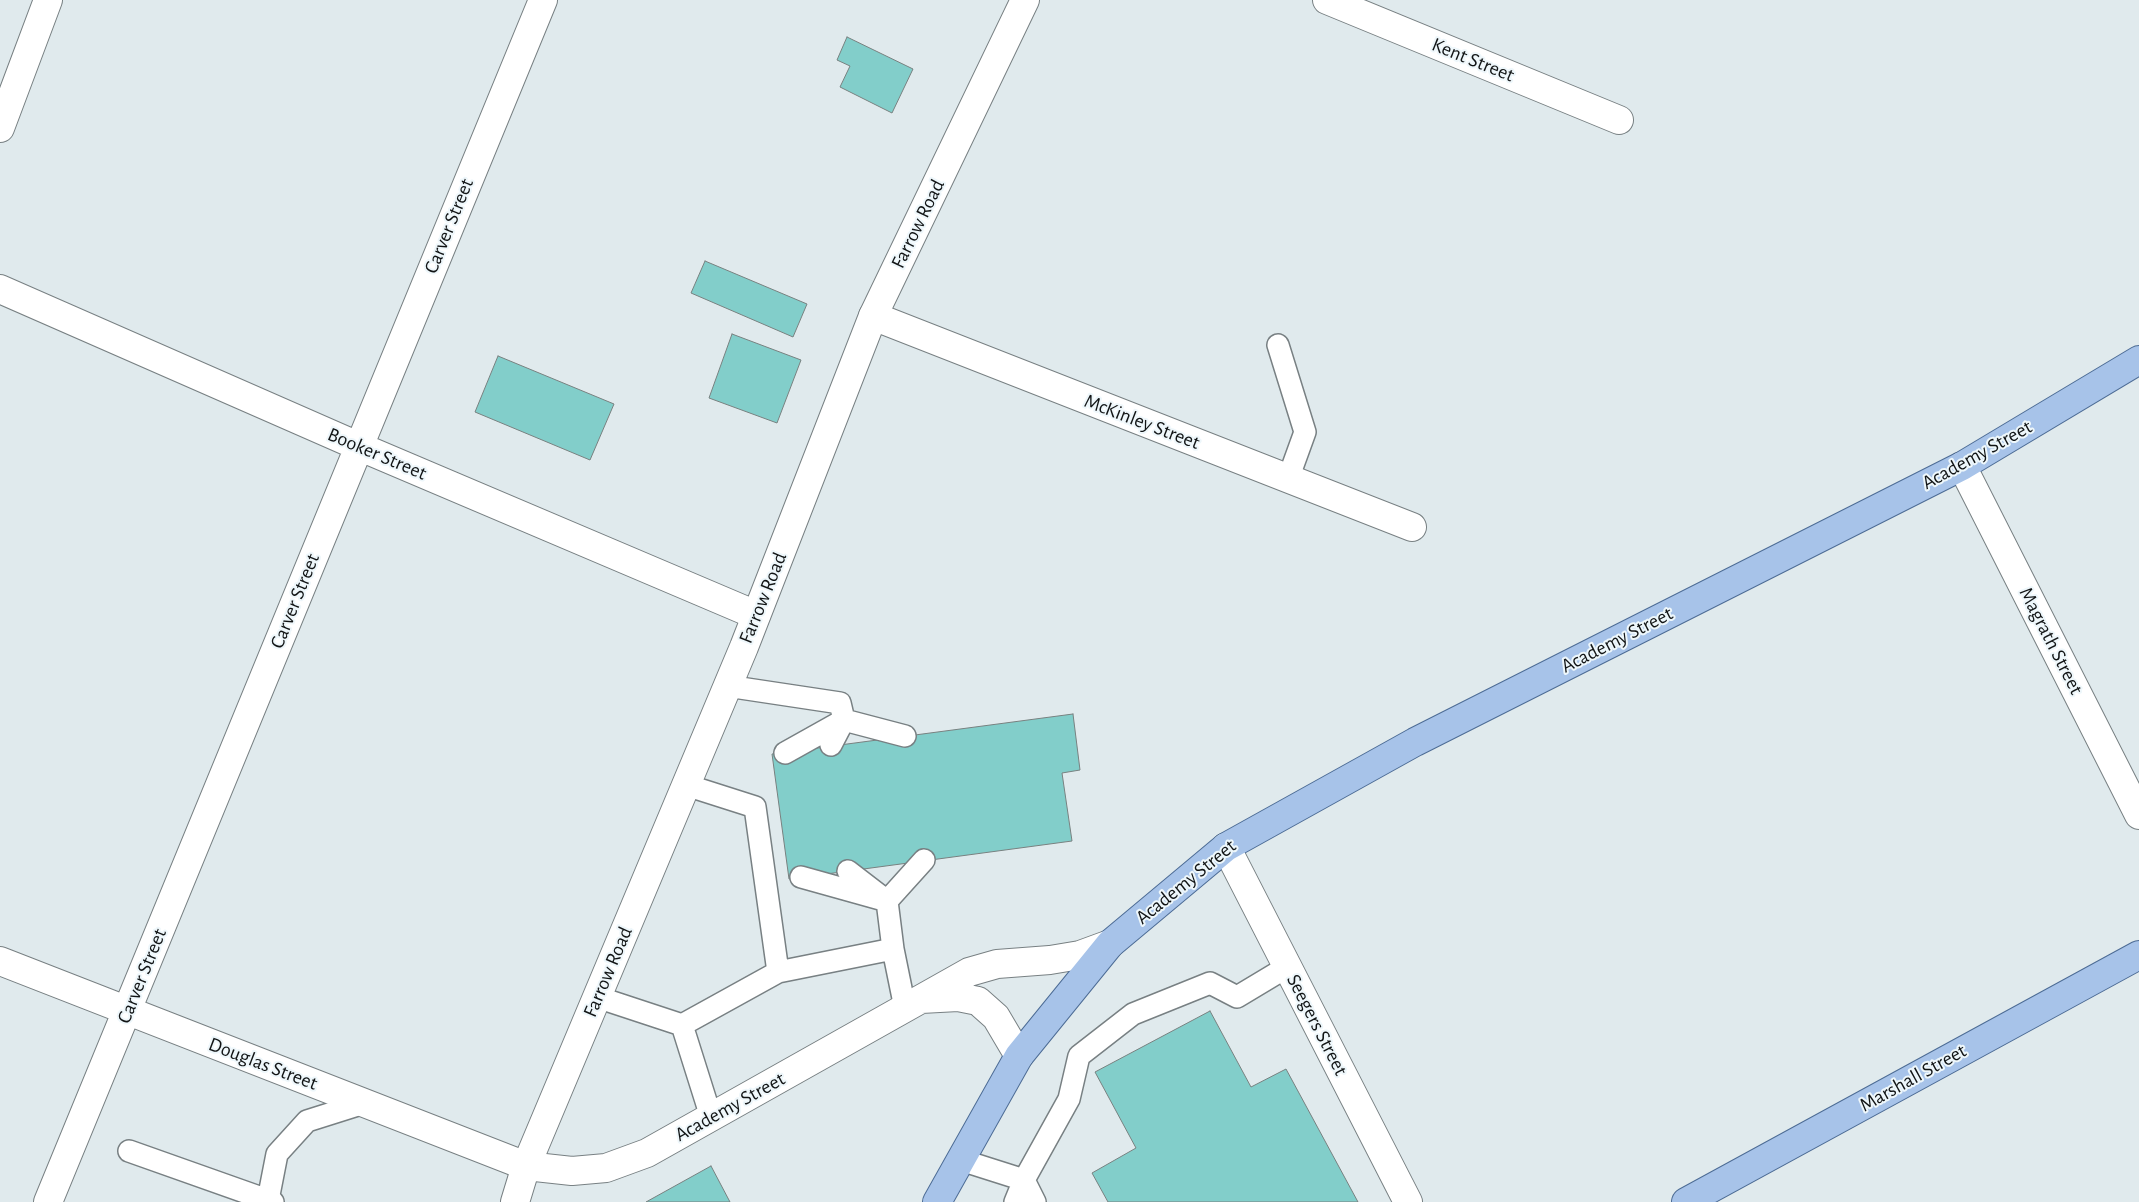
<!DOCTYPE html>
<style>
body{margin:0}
canvas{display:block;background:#e0eaed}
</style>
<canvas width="2139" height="1202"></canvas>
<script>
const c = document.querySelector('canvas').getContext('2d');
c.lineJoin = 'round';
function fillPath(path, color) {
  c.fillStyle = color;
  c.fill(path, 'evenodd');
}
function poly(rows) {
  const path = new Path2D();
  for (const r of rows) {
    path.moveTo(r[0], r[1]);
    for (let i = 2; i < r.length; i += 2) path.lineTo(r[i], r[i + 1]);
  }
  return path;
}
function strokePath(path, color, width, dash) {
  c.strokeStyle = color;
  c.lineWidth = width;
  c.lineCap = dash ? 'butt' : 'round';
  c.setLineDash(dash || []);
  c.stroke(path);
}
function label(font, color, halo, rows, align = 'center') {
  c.font = font + ' "Alegreya Sans",sans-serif';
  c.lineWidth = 4;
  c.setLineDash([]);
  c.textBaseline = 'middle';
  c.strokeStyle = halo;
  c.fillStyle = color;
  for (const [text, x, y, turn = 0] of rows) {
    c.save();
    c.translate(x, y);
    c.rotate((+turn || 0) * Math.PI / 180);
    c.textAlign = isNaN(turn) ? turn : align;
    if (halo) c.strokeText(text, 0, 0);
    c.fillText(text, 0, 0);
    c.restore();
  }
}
const building = poly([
 [847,37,913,69,892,113,840,87,850,66,837,60,847,37],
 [705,261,807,304,793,337,691,293,705,261],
 [732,334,801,360,777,423,709,398,732,334],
 [498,356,614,404,590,460,475,412,498,356],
 [1073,714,1080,770,1062,773,1072,841,789,879,772,754,1073,714],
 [1210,1011,1251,1087,1286,1069,1358,1202,1108,1202,1092,1173,1136,1148,1095,1072,1210,1011],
 [711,1166,730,1202,646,1202,711,1166]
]);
const lane = poly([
 [1278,345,1305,432,1288,479],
 [727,686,840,703,844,720,785,753],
 [831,745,844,720,905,736],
 [686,785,755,807,778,972],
 [801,877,887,901,848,871],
 [893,949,887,901,924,860],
 [597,997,682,1025],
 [711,1117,682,1025,778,972,893,949,905,1008],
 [129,1151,273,1202],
 [961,1160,1024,1180,1035,1202],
 [268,1200,277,1154,307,1121,364,1103],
 [1015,1202,1024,1180,1069,1099,1079,1056,1133,1014,1210,983,1237,997,1287,967]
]);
const street = poly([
 [1327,0,1619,120],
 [0,128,48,0],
 [0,289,358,446,756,615],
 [873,316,1412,527],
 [1962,466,2139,815],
 [1226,847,1408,1202],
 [0,961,526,1166,572,1171,606,1168,647,1153,921,999],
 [1019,1056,996,1017,978,1001,958,997,921,999,969,972,997,964,1050,960,1080,955,1110,944],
 [48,1202,543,0]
]);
const secondary = poly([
 [515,1202,526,1166,744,647,873,316,1025,0]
]);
const primary = poly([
 [937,1202,1019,1056,1110,944,1226,847,1415,742,1962,466,2139,360],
 [1686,1202,2139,955]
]);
const streetNames = [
 ["Kent Street",1473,60,22],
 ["Farrow Road",918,224,-64],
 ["Carver Street",449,226,-68],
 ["McKinley Street",1142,422,21],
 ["Booker Street",377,454,23],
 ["Academy Street",1977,455,-29],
 ["Farrow Road",763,598,-68],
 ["Carver Street",295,601,-68],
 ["Academy Street",1617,640,-27],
 ["Magrath Street",2051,641,63],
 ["Academy Street",1186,882,-39],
 ["Farrow Road",608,972,-67],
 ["Carver Street",142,976,-68],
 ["Seegers Street",1317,1025,63],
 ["Douglas Street",263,1064,21],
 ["Marshall Street",1913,1078,-29],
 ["Academy Street",730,1107,-29]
];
fillPath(building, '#82ceca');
strokePath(building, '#788180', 1);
strokePath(lane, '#788083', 24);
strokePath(street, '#788083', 30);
strokePath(secondary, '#788083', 30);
strokePath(primary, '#4d6c95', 30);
strokePath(lane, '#fff', 21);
strokePath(street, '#fff', 28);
strokePath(secondary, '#fff', 28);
strokePath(primary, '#a7c3e9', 28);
label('20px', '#111415', '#eef7fb', streetNames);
</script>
